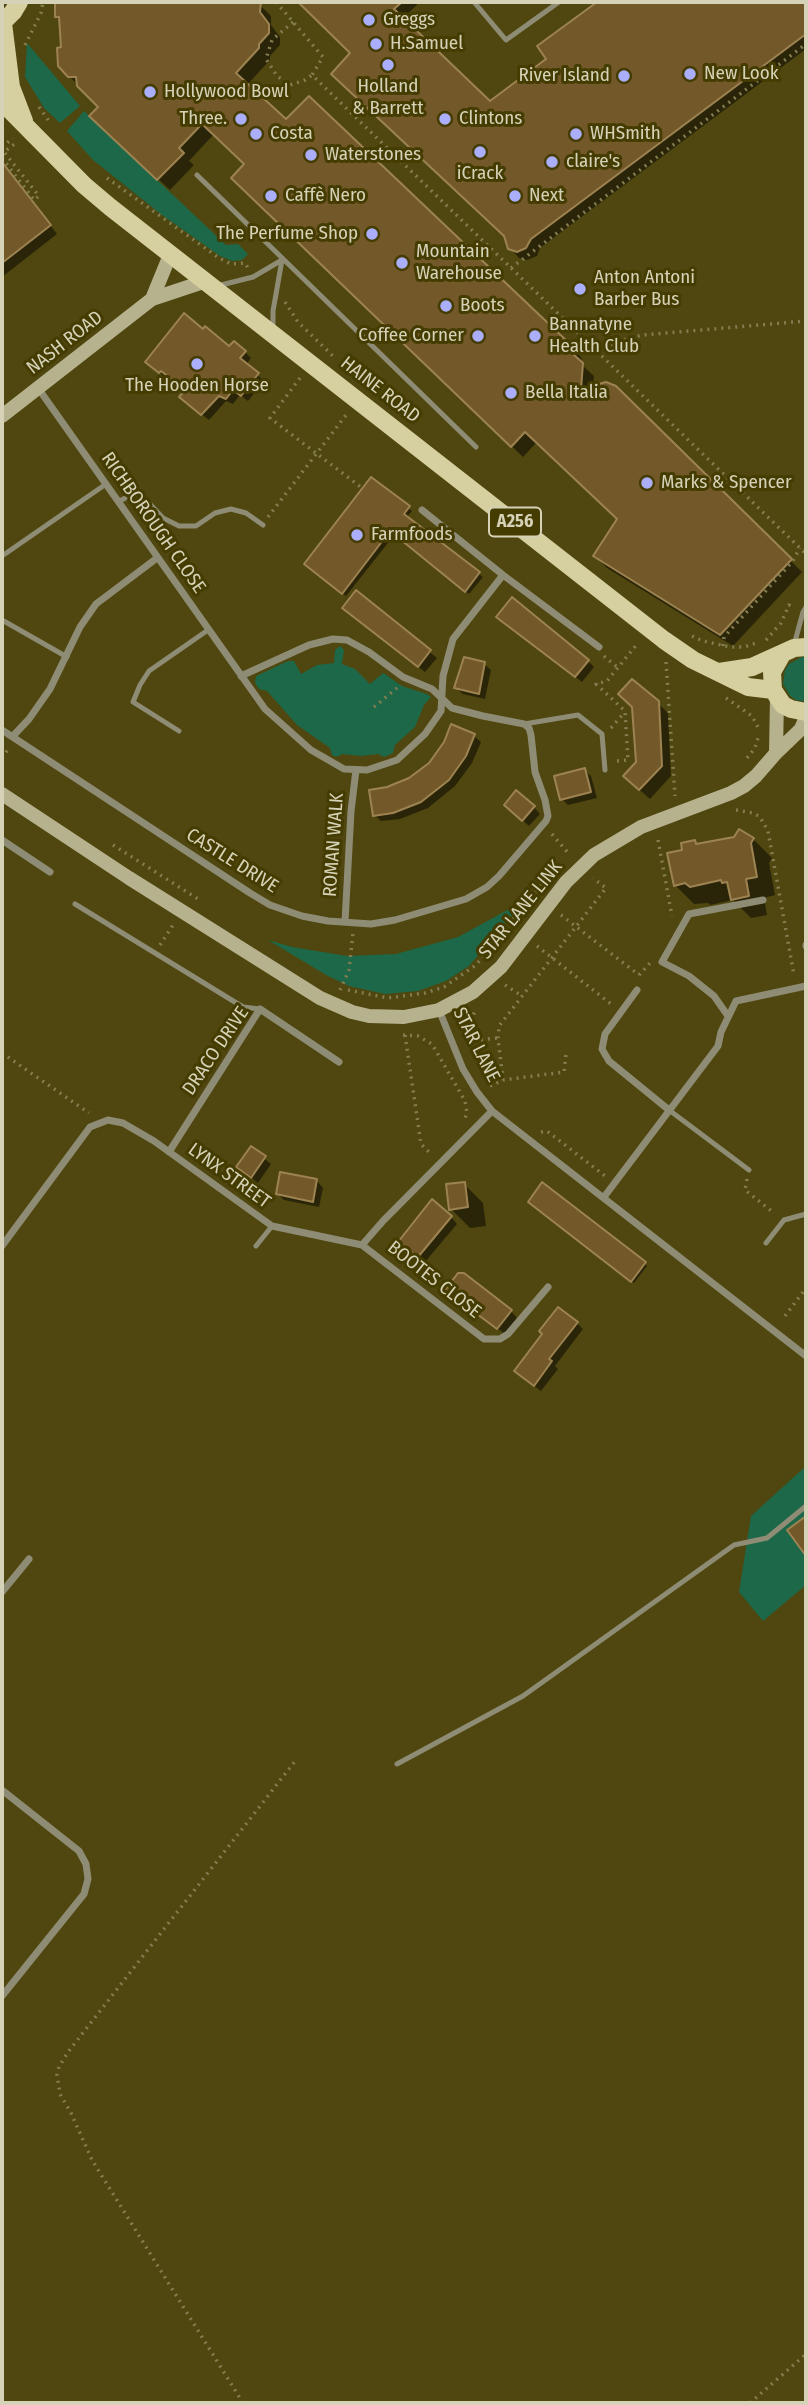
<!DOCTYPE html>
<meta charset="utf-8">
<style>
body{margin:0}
#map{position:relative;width:808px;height:2405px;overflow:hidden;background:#4f470f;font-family:"Fira Sans Condensed",sans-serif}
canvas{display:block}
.frame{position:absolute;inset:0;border:4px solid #d6d2b7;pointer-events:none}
</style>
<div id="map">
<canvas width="808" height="2405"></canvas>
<div class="frame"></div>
</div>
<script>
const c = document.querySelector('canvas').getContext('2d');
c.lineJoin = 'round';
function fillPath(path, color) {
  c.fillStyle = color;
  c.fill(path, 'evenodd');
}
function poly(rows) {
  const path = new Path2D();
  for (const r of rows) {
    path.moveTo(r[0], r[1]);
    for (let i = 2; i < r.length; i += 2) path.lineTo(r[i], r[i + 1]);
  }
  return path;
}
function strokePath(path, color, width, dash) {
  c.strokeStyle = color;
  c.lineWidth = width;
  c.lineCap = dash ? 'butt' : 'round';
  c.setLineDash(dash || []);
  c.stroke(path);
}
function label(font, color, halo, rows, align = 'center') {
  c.font = font + ' "Fira Sans Condensed",sans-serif';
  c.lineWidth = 6;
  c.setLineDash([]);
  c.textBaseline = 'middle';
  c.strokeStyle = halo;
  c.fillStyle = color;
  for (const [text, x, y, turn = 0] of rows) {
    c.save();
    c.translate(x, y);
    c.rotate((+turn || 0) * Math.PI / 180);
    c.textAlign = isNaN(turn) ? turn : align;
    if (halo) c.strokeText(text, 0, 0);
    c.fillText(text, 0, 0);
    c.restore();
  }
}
const green = poly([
 [27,43,80,106,60,123,44,108,25,77],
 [84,111,226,245,238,244,248,254,242,260,232,261,220,256,162,215,93,160,67,131],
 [340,646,344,650,342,664,355,669,370,684,383,673,385,674,402,686,427,694,431,697,424,705,415,727,395,745,393,753,384,757,378,754,361,756,343,754,336,757,332,755,330,748,297,725,267,691,259,689,255,683,256,676,288,661,294,661,301,674,317,665,334,663,335,650],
 [802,657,806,657,806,702,796,700,790,696,783,684,785,670,789,664],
 [524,901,469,966,446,981,418,991,385,994,349,986,326,975,268,940,292,947,347,956,396,954,458,937],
 [806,1466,806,1516,787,1530,806,1554,806,1585,763,1621,739,1592,751,1516]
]);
const shadow = poly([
 [59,2,257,2,271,16,271,25,280,37,280,45,270,56,270,60,247,85,286,122,569,345,581,357,583,366,594,376,593,388,615,388,802,572,733,646,607,568,595,556,619,519,537,442,523,457,233,178,246,164,214,134,189,161,194,165,170,190,103,128,100,107,62,69,61,20,57,17],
 [300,2,420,2,402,19,490,103,549,59,539,46,600,2,806,2,806,49,540,248,537,256,527,260,519,258,510,248,506,236,352,53],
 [2,162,57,234,2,277],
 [229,349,245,352,251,358,246,365,264,381,248,401,240,395,233,404,226,401,209,420,187,403,186,390,168,376,166,378,154,368],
 [408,508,412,511,406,518,483,577,469,594,395,534,346,596,310,567],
 [356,593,437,658,425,672,351,614],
 [505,623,588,661,594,667,582,682],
 [484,664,491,670,485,699,463,694,456,688],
 [657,702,668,713,671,776,650,799,635,786,637,763],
 [452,727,474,736,481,742,472,763,455,786,428,808,400,819,381,821,374,815,387,789,410,780,430,764,446,743],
 [584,770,591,776,597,798,568,805,562,799],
 [534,807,540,814,529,826,512,811],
 [753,839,772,858,769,863,775,895,764,898,767,915,751,918,733,900,710,905,708,903,694,904,675,885,684,851,694,842,698,845],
 [251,1148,271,1164,258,1183,238,1167],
 [317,1181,323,1188,319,1207,284,1200,278,1194],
 [464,1184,483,1203,486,1226,470,1228,451,1209],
 [533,1204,645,1264,647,1266,634,1283],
 [451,1217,457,1224,425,1262,407,1248],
 [447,1290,511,1311,517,1318,505,1334],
 [577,1323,583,1329,555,1366,558,1369,541,1391,523,1377]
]);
const building = poly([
 [55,2,261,2,260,12,269,24,269,33,259,44,259,48,236,73,286,119,309,96,570,344,573,354,583,363,581,389,606,382,616,386,792,559,720,635,593,556,617,519,525,432,511,447,231,178,244,164,202,124,179,148,184,153,157,180,89,116,98,107,77,86,76,77,68,77,58,66,57,48,61,47,59,17,55,17,55,2],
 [298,2,402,2,394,9,490,101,546,59,537,46,597,2,806,2,806,34,531,239,526,248,517,252,508,249,504,236,331,74,350,53,298,2],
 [2,162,51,225,2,263,2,162],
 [184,313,203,329,205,326,229,346,234,341,246,351,240,358,259,373,241,396,233,390,226,399,219,396,201,415,179,397,185,390,161,371,159,373,145,362,184,313],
 [371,477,410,506,404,514,480,572,465,592,390,531,342,594,304,564,371,477],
 [356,590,431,650,418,667,342,608,356,590],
 [512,597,589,660,575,677,496,617,512,597],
 [464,657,485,662,479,694,454,688,464,657],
 [632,679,659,701,662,766,639,790,623,776,636,762,632,707,618,694,632,679],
 [451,724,475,734,466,756,449,780,421,802,393,813,373,816,369,790,387,787,409,778,429,763,444,742,451,724],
 [585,768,591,792,560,800,554,776,585,768],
 [516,790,535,806,522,821,504,805,516,790],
 [739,829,754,838,751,843,757,877,746,879,749,896,731,900,727,882,722,883,721,880,690,887,685,883,674,886,667,853,682,850,681,843,695,840,696,844,734,837,739,829],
 [251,1146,266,1156,251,1178,236,1167,251,1146],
 [280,1172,317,1179,313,1202,276,1194,280,1172],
 [465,1182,468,1207,449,1210,446,1184,465,1182],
 [542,1182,646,1262,631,1282,528,1202,542,1182],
 [432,1199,452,1216,418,1257,398,1242,432,1199],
 [458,1273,464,1273,512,1310,497,1329,445,1290,458,1273],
 [558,1307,578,1322,549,1359,552,1361,534,1386,514,1371,542,1334,539,1331,558,1307],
 [806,1516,806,1556,787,1530,806,1516]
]);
const path = poly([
 [276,2,323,57,312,75,806,554],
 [293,22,272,40,266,59,277,76,290,85,305,80,312,75],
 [25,45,41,13,43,2],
 [39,107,51,124],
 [2,147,13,138],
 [2,158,34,200,39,196,4,152,17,142],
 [107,178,219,258,231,264,245,263,248,268],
 [511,268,806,44],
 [285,302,298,322,333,356],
 [599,352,629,338,643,335,806,321],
 [300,378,270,418,362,488],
 [268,517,346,415],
 [692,636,703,641,730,647,744,647,759,642],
 [766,640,781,623,789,605,795,608],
 [723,646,724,637,792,562,800,548],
 [604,656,618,668],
 [666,662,675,796],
 [726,698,752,716,760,731],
 [374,707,397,688],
 [611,728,624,713],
 [2,758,9,748],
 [747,758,755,748,758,738],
 [617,761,628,760,625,711,596,684,607,681,638,643],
 [736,810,753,813,760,817,768,831,794,975],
 [552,834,569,854],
 [658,840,672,916],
 [113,845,198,899],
 [561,915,639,975],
 [160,945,173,925],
 [537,946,611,1004],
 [639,975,650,963],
 [505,985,522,996],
 [340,990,349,970,353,933],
 [348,990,388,998,425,993,444,987,476,965,541,885],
 [403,1035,418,1036,432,1044,465,1101,467,1113,464,1121],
 [405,1035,421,1144,431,1154],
 [467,1041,468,1024,476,1010],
 [467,1041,498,1038],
 [2,1053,89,1113],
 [503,1080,498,1038,499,1026,606,888,593,878],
 [490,1086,503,1080,564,1072,566,1054],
 [541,1132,547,1131,605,1176],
 [747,1179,745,1190,774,1213],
 [785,1316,806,1288],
 [243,2403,92,2160,71,2113,60,2094,57,2075,59,2067,68,2052,296,1760],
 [750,2403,806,2354]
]);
const lane = poly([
 [474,2,506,40,559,2],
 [197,175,476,447],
 [217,286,253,277,282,260],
 [273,330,273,311,282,260],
 [118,502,127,497,146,500,163,518,179,526,196,526,215,513,231,509,246,513,263,525],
 [2,556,106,484],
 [2,620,67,657],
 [794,645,803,612,806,607],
 [524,724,578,715,602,734,605,770],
 [179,731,133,702,140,685,149,671,208,630],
 [75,904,243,1007,260,1009],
 [669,1110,749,1170],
 [766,1243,784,1220,806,1214],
 [256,1246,272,1226],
 [397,1764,523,1696,734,1545,767,1538,806,1506]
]);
const street = poly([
 [38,388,265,709,311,750,344,769,367,770,397,760,425,734,441,711,443,676,453,639,503,575],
 [422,510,503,575,599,647],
 [2,730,250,893,270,905,302,916,328,921,371,924,395,920,466,899,487,887,499,876,546,821,548,816,545,800,535,772,531,735,529,728,524,724,483,716,452,708,432,689,403,677,369,652,347,640,333,639,309,645,241,676],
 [13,736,29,719,50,689,80,627,96,604,157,558],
 [2,840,50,872],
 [345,922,351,811,356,770],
 [806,945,806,946],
 [637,990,605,1034,602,1049,609,1061,669,1110],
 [439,1010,463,1069,477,1092,492,1111,806,1356],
 [728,1016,714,996,689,976,662,962,689,914,763,900],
 [169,1152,260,1009,339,1062],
 [604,1197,718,1046,721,1032,736,1001,806,986],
 [362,1245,383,1221,492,1111],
 [2,1246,90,1127,108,1120,123,1123,154,1141,272,1226,362,1245,484,1339,500,1339,508,1334,548,1287],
 [2,1592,29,1559],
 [2,1790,79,1851,86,1864,88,1879,84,1894,2,1996]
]);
const secondary = poly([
 [152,299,170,255],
 [2,416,152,299,206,281],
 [776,753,777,697],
 [2,794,129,878,320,998,352,1012,369,1016,404,1017,439,1010,473,992,501,967,566,882,594,855,641,827,731,793,744,786,756,776,776,753,801,729,806,717]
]);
const primary = poly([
 [2,23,13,12,19,2],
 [3,23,11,87,24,121],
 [2,102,84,185,110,207,664,640,693,660,748,687,773,690],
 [781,656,772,672,773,690,783,705,791,709,806,712],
 [719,672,752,667,794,648,806,647]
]);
const markers = [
 [369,20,7,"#abaffb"],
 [376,44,7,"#abaffb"],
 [388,65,7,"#abaffb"],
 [690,74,7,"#abaffb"],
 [624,76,7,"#abaffb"],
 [150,92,7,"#abaffb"],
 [241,119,7,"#abaffb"],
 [445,119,7,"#abaffb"],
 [256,134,7,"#abaffb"],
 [576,134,7,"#abaffb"],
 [480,152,7,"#abaffb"],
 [311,155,7,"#abaffb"],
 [552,162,7,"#abaffb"],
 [271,196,7,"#abaffb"],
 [515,196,7,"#abaffb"],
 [372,234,7,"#abaffb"],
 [402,263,7,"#abaffb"],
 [580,289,7,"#abaffb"],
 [446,306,7,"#abaffb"],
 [478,336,7,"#abaffb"],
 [535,336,7,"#abaffb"],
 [197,364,7,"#abaffb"],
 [511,393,7,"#abaffb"],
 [647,483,7,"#abaffb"],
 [357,535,7,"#abaffb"]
];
const shields = [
 [515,522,52]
];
const shieldNames = [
 ["A256",515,522]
];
const poiNames = [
 ["Greggs",383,20],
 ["H.Samuel",390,44],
 ["New Look",704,74],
 ["River Island",610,76,"right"],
 ["Holland",388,87,"center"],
 ["& Barrett",388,109,"center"],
 ["Hollywood Bowl",164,92],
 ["Three.",227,119,"right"],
 ["Clintons",459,119],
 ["Costa",270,134],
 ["WHSmith",590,134],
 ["Waterstones",325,155],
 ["claire's",566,162],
 ["iCrack",480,174,"center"],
 ["Caffè Nero",285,196],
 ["Next",529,196],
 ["The Perfume Shop",358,234,"right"],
 ["Mountain",416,252],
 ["Warehouse",416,274],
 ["Anton Antoni",594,278],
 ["Barber Bus",594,300],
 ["Boots",460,306],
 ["Bannatyne",549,325],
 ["Health Club",549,347],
 ["Coffee Corner",464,336,"right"],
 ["The Hooden Horse",197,386,"center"],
 ["Bella Italia",525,393],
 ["Marks & Spencer",661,483],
 ["Farmfoods",371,535]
];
const streetNames = [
 ["NASH ROAD",65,343,-38],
 ["HAINE ROAD",380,390,38],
 ["RICHBOROUGH CLOSE",153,523,55],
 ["ROMAN WALK",334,845,-86],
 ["CASTLE DRIVE",232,861,32],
 ["STAR LANE LINK",521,910,-51],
 ["STAR LANE",476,1045,63],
 ["DRACO DRIVE",216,1051,-56],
 ["LYNX STREET",229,1176,36],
 ["BOOTES CLOSE",434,1280,38]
];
fillPath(green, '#1d6848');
fillPath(shadow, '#0007');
fillPath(building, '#735929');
strokePath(building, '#9e8352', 2);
strokePath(path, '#837d50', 3.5, [2, 5]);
strokePath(lane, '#8f8c75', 5);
strokePath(street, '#8f8c75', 7);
strokePath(secondary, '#b7b28e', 14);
strokePath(primary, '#d6cfa0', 18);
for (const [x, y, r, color] of markers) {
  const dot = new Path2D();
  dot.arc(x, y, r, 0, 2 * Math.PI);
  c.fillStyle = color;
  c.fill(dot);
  strokePath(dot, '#443c00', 2.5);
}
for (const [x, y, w] of shields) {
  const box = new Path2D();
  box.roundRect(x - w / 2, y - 14.5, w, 29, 5);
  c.fillStyle = '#443c00';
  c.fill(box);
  strokePath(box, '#d6d2b7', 2);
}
label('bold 18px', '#d6d2b7', null, shieldNames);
label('19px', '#d6d2b7', '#443c00', poiNames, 'left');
label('19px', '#d6d2b7', '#443c00', streetNames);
</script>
